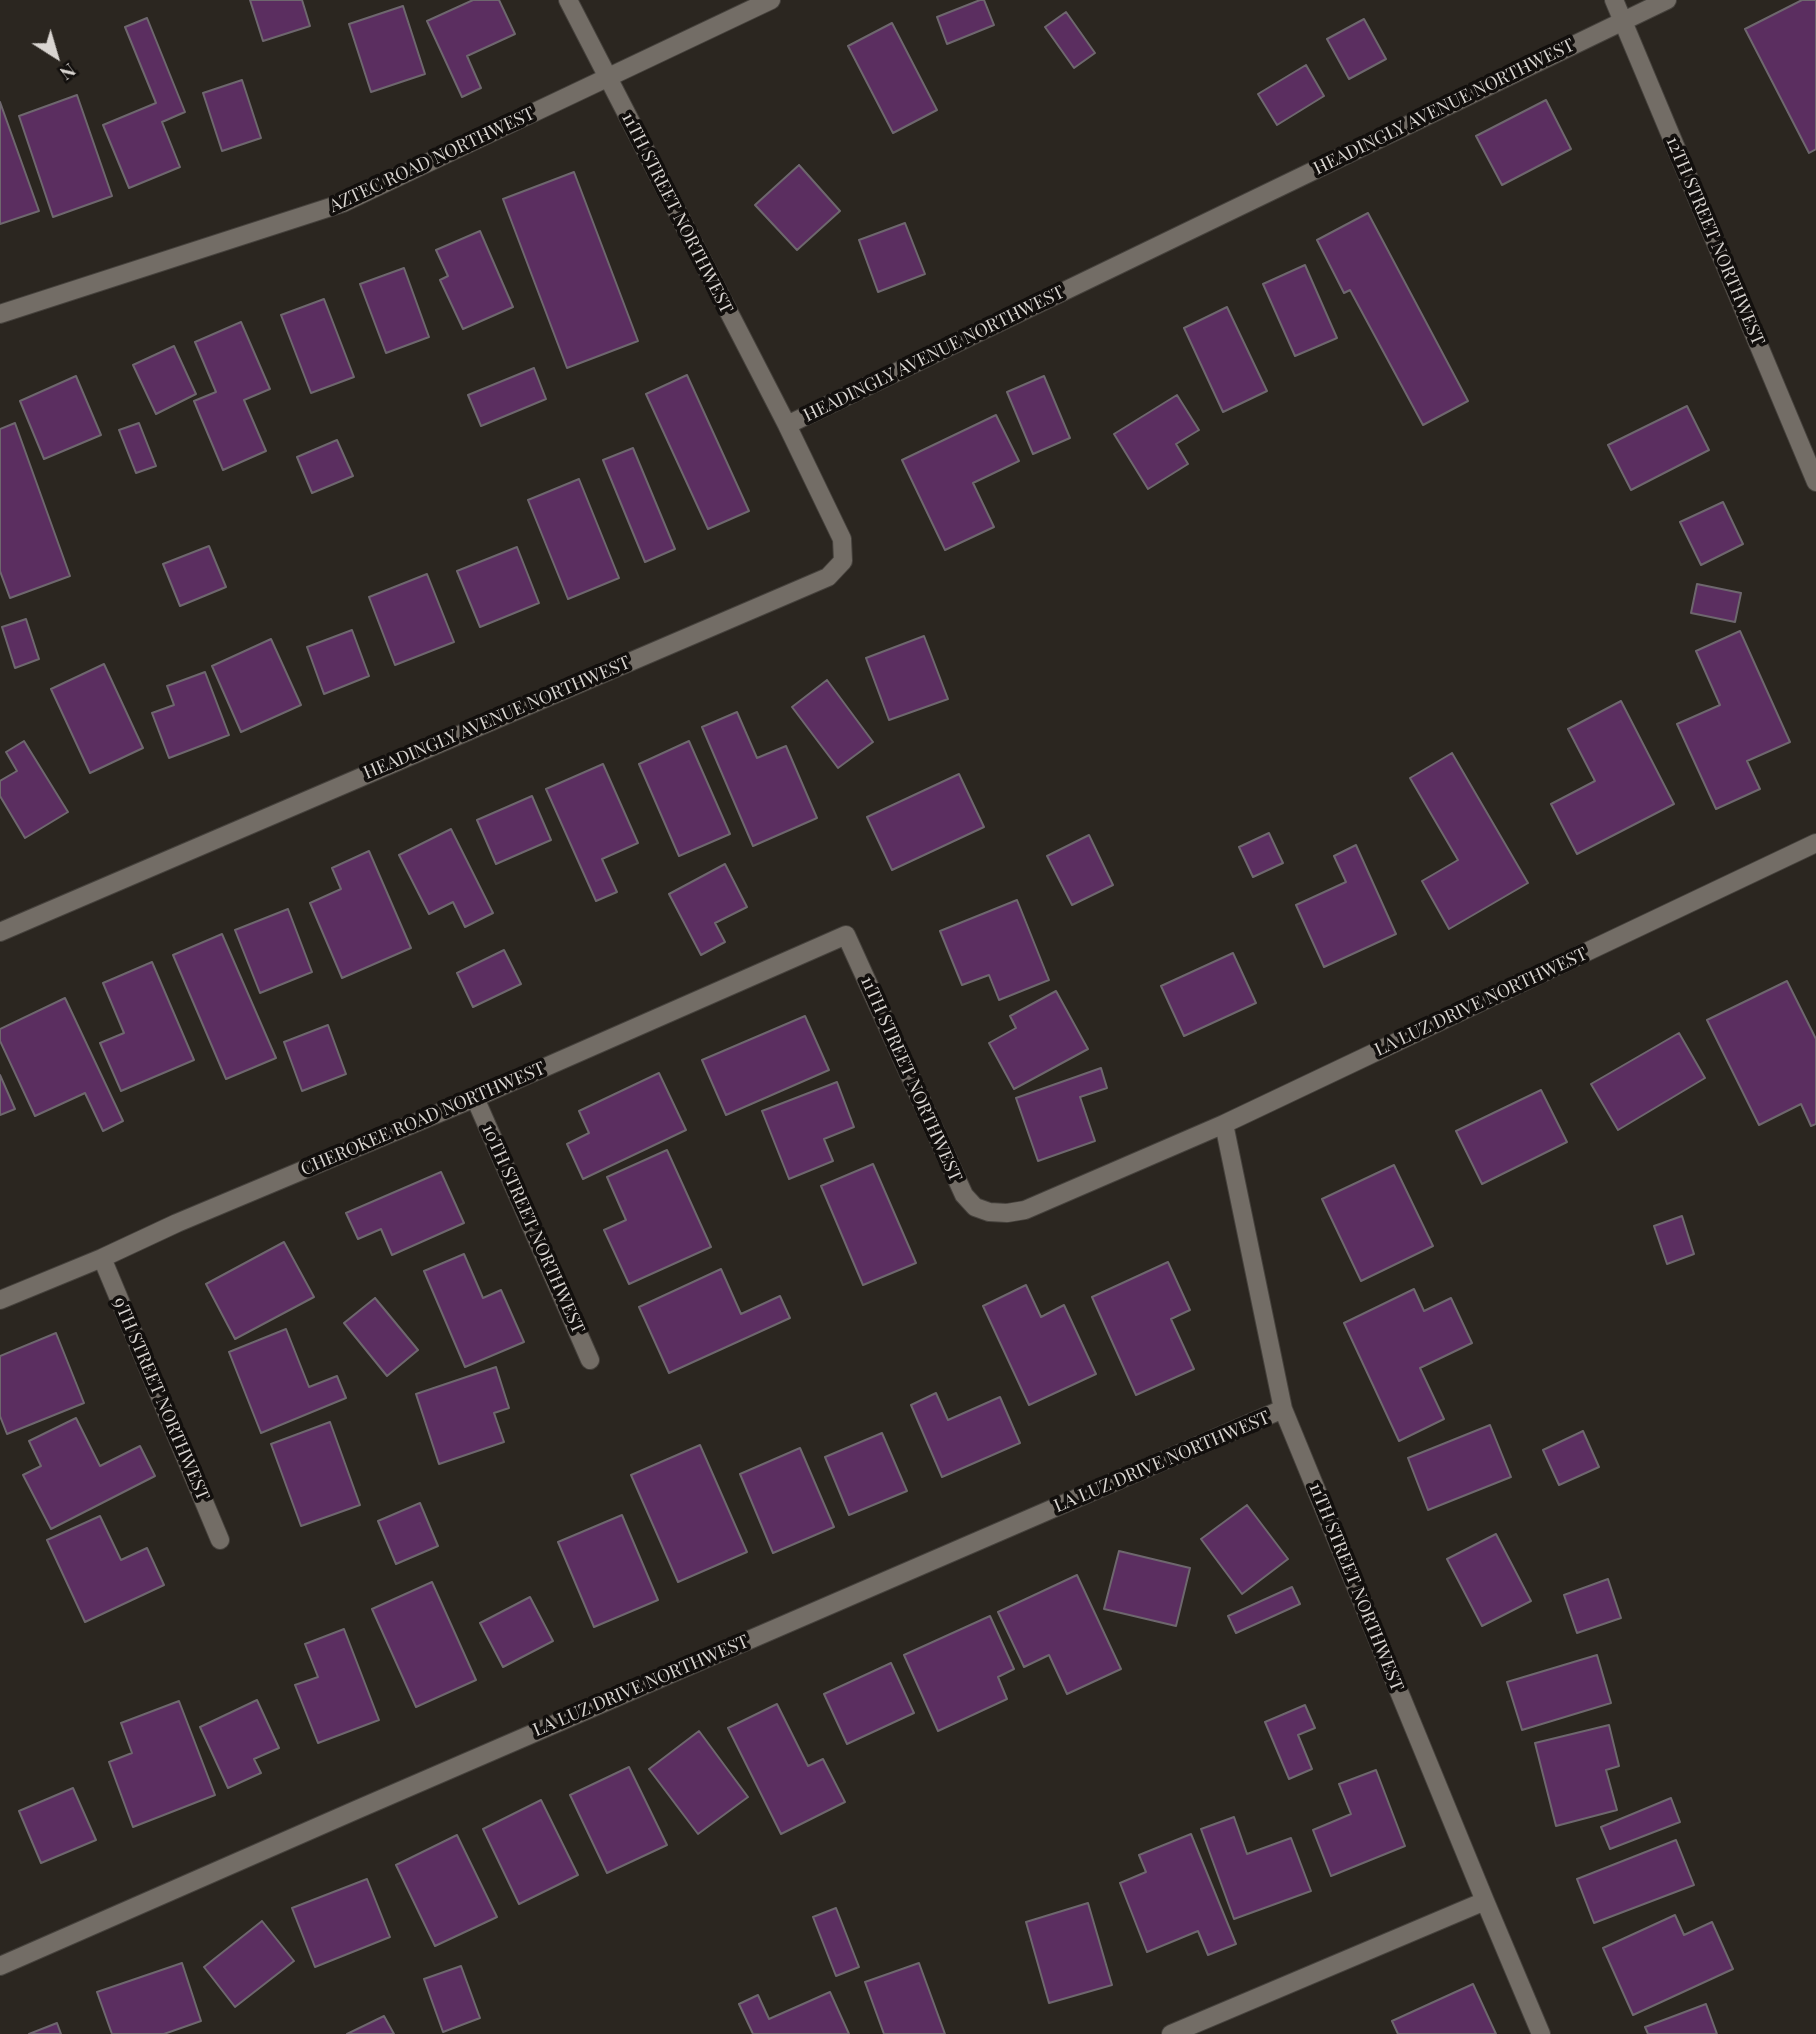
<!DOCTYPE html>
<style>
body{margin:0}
#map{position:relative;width:1816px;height:2034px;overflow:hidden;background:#2b2620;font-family:"Playfair Display",serif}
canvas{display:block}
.north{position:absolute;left:21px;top:21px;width:70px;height:70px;-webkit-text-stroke:5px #120f0d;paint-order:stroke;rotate:143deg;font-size:19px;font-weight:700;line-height:28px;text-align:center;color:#d9d5d1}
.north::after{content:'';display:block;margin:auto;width:24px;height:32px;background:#d9d5d1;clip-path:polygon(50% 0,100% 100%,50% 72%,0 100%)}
</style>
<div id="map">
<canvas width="1816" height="2034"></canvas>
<div class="north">N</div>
</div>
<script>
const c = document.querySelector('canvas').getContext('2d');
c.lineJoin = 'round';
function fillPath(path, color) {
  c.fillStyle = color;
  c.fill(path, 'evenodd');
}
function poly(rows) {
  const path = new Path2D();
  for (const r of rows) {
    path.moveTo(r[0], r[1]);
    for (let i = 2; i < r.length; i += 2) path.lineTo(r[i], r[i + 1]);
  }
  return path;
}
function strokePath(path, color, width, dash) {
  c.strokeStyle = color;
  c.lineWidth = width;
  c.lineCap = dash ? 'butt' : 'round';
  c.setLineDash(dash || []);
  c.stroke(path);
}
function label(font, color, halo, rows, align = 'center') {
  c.font = font + ' "Playfair Display",serif';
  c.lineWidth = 7;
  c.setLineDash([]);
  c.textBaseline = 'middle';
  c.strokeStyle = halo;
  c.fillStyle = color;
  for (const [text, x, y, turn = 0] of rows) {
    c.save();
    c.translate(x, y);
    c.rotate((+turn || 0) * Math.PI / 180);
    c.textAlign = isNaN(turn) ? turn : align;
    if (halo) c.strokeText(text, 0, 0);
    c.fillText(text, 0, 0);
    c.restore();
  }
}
const building = poly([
 [250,0,302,0,310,26,263,41,250,0],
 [473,0,499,0,515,34,467,56,481,88,462,97,427,21,473,0],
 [980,0,984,0,994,25,947,44,937,17,980,0],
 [1802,0,1816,0,1816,149,1809,153,1745,29,1802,0],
 [403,6,425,74,371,92,349,24,403,6],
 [1066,12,1095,53,1074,68,1045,27,1066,12],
 [147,18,185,112,162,122,180,167,129,188,103,125,156,103,125,27,147,18],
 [1364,19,1386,59,1349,79,1327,39,1364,19],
 [892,23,937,110,893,133,848,46,892,23],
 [1306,65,1324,96,1277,125,1258,94,1306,65],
 [242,80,261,138,222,151,203,93,242,80],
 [77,95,112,196,53,217,19,116,77,95],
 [1546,100,1571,149,1502,185,1476,136,1546,100],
 [0,102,39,211,0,224,0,102],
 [799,165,840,211,797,250,755,205,799,165],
 [574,172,638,341,567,368,503,199,574,172],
 [1368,213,1468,401,1423,425,1350,290,1344,293,1317,240,1368,213],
 [905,223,925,274,878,292,859,240,905,223],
 [480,231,513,307,463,329,440,280,448,276,436,250,480,231],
 [1305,265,1337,338,1295,356,1263,284,1305,265],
 [404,268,429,337,386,353,360,284,404,268],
 [324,299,354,377,311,393,281,315,324,299],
 [1227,307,1267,391,1223,412,1184,328,1227,307],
 [241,322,270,389,244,400,266,451,223,470,194,401,216,392,195,342,241,322],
 [174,346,196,394,156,414,133,365,174,346],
 [534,368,546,399,481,426,468,395,534,368],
 [687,375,749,511,708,529,646,394,687,375],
 [76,376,101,435,44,459,20,401,76,376],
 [1044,376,1070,438,1033,454,1007,392,1044,376],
 [1177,395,1199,430,1176,444,1188,464,1148,489,1114,434,1177,395],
 [1687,406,1709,450,1631,490,1608,445,1687,406],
 [996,415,1019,461,973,483,994,527,945,550,902,460,996,415],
 [15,423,70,576,10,598,0,571,0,429,15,423],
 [139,423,156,466,136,473,119,430,139,423],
 [337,440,353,476,312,493,297,457,337,440],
 [633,448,675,549,645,562,603,460,633,448],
 [579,479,619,578,568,599,528,500,579,479],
 [1723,502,1743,544,1701,565,1680,522,1723,502],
 [209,546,226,587,180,606,163,564,209,546],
 [517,547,539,603,480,627,457,571,517,547],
 [427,574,454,642,395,665,369,597,427,574],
 [1697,584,1741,593,1735,622,1691,613,1697,584],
 [26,619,39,659,15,668,2,627,26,619],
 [352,630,369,676,324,694,307,647,352,630],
 [1740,631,1790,742,1747,761,1760,789,1716,809,1677,724,1720,705,1696,651,1740,631],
 [924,636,948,699,889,720,866,658,924,636],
 [271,639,301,705,241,732,212,666,271,639],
 [104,664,143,748,90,773,51,689,104,664],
 [205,672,229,735,169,758,152,713,174,705,167,686,205,672],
 [827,680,873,742,838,768,792,707,827,680],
 [1621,701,1674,804,1577,854,1551,804,1595,781,1568,729,1621,701],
 [737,712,757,758,786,746,817,818,753,846,702,727,737,712],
 [24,741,68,812,25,838,0,796,0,781,17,771,6,752,24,741],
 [689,741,730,834,679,856,639,764,689,741],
 [1452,753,1528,883,1449,929,1422,881,1458,860,1410,778,1452,753],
 [603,764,638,843,602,859,617,892,596,901,546,789,603,764],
 [959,774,984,827,892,870,867,817,959,774],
 [532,796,551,840,496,864,477,820,532,796],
 [451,829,493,913,465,927,453,902,429,914,399,855,451,829],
 [1269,833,1283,863,1253,877,1239,847,1269,833],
 [1089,835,1113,885,1072,905,1047,856,1089,835],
 [1356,845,1396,934,1324,967,1296,905,1346,882,1334,856,1356,845],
 [369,851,411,948,342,978,310,903,341,889,332,868,369,851],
 [725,864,747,907,715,923,725,942,701,955,669,894,725,864],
 [1017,900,1049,980,999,1000,989,975,962,985,940,931,1017,900],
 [288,909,312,972,260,993,235,930,288,909],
 [222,934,276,1058,226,1079,173,955,222,934],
 [504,950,521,984,473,1007,457,973,504,950],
 [1233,953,1256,1003,1184,1036,1161,986,1233,953],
 [152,962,194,1060,121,1091,100,1043,124,1033,103,983,152,962],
 [1787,981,1816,1039,1816,1124,1811,1126,1801,1104,1759,1125,1707,1020,1787,981],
 [1056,991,1088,1049,1014,1089,989,1043,1016,1028,1010,1016,1056,991],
 [65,998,123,1121,103,1131,85,1093,35,1116,0,1041,0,1029,65,998],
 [805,1016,829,1070,726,1115,702,1060,805,1016],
 [328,1025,346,1074,302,1091,284,1042,328,1025],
 [1679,1033,1705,1078,1618,1130,1591,1084,1679,1033],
 [1101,1068,1107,1088,1080,1097,1095,1141,1038,1161,1016,1098,1101,1068],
 [659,1073,686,1130,583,1179,567,1144,589,1133,579,1111,659,1073],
 [0,1075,15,1109,0,1115,0,1075],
 [837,1082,854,1127,824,1139,833,1161,789,1179,762,1111,837,1082],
 [1541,1090,1567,1142,1482,1184,1456,1131,1541,1090],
 [667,1150,711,1247,629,1284,604,1230,626,1220,607,1177,667,1150],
 [873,1164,916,1263,863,1285,821,1186,873,1164],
 [1394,1165,1433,1246,1361,1281,1322,1199,1394,1165],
 [441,1172,464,1223,392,1255,381,1229,358,1239,346,1213,441,1172],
 [1682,1216,1694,1254,1667,1264,1654,1226,1682,1216],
 [284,1242,314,1297,235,1339,206,1284,284,1242],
 [464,1254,483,1298,501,1290,524,1342,465,1367,424,1271,464,1254],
 [1168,1262,1190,1310,1171,1319,1194,1369,1136,1395,1092,1297,1168,1262],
 [721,1269,741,1314,780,1296,790,1318,669,1373,639,1307,721,1269],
 [1026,1285,1041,1317,1064,1305,1096,1374,1029,1405,983,1306,1026,1285],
 [1414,1289,1424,1311,1451,1298,1472,1343,1420,1368,1444,1419,1399,1441,1344,1323,1414,1289],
 [375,1298,418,1350,387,1376,344,1323,375,1298],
 [286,1329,309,1387,337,1376,346,1398,261,1433,229,1352,286,1329],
 [56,1333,84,1403,7,1434,0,1416,0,1356,56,1333],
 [496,1367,509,1408,494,1413,504,1442,439,1464,416,1394,496,1367],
 [936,1393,948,1420,1000,1397,1020,1443,942,1477,911,1405,936,1393],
 [76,1418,100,1466,140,1446,155,1476,51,1529,23,1475,41,1466,29,1441,76,1418],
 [330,1422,360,1505,301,1526,271,1444,330,1422],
 [1490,1425,1511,1477,1428,1510,1408,1458,1490,1425],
 [1583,1431,1599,1467,1559,1485,1543,1450,1583,1431],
 [882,1433,907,1491,849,1515,825,1457,882,1433],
 [700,1445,747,1552,678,1582,631,1475,700,1445],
 [800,1448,834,1527,773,1553,740,1474,800,1448],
 [420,1503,438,1546,396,1564,378,1521,420,1503],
 [1247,1505,1288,1559,1242,1594,1201,1539,1247,1505],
 [622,1515,658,1600,594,1627,558,1542,622,1515],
 [100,1516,121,1560,147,1548,164,1585,85,1622,47,1540,100,1516],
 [1496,1534,1531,1601,1482,1626,1447,1559,1496,1534],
 [1119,1551,1190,1568,1176,1626,1104,1609,1119,1551],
 [1077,1575,1121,1669,1067,1694,1049,1655,1024,1667,998,1612,1077,1575],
 [1608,1579,1621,1618,1577,1633,1564,1595,1608,1579],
 [432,1582,476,1680,416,1707,372,1609,432,1582],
 [1292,1587,1300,1604,1236,1633,1228,1616,1292,1587],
 [530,1597,553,1641,503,1667,480,1623,530,1597],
 [990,1616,1014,1669,998,1677,1007,1699,938,1731,904,1655,990,1616],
 [344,1629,379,1720,318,1743,295,1685,318,1677,305,1644,344,1629],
 [1597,1655,1611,1703,1522,1730,1507,1682,1597,1655],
 [891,1663,914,1713,847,1744,824,1694,891,1663],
 [257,1700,279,1748,254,1759,261,1773,228,1788,200,1727,257,1700],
 [179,1701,215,1795,133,1827,109,1762,132,1753,121,1723,179,1701],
 [777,1704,808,1766,823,1759,845,1802,781,1834,728,1728,777,1704],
 [1305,1705,1315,1728,1298,1735,1312,1769,1289,1779,1265,1722,1305,1705],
 [1609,1725,1619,1766,1606,1770,1617,1810,1556,1826,1535,1743,1609,1725],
 [699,1731,748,1797,698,1834,649,1769,699,1731],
 [629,1767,667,1845,607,1873,570,1795,629,1767],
 [1376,1770,1405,1846,1331,1876,1313,1830,1351,1814,1339,1784,1376,1770],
 [73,1788,96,1840,41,1863,19,1811,73,1788],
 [1671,1798,1680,1822,1610,1849,1601,1827,1671,1798],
 [541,1800,578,1875,519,1904,483,1829,541,1800],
 [1234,1817,1247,1854,1291,1838,1311,1891,1234,1919,1201,1829,1234,1817],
 [1191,1834,1236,1944,1208,1955,1198,1931,1147,1952,1120,1883,1146,1872,1139,1855,1191,1834],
 [457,1835,497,1917,435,1946,396,1865,457,1835],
 [1676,1840,1694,1885,1594,1923,1577,1879,1676,1840],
 [367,1879,390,1937,315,1967,292,1908,367,1879],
 [1088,1903,1112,1985,1049,2003,1026,1922,1088,1903],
 [836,1908,859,1967,836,1976,813,1917,836,1908],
 [1675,1915,1684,1935,1712,1922,1733,1969,1633,2015,1603,1948,1675,1915],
 [262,1921,294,1961,235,2007,204,1967,262,1921],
 [182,1963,201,2021,164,2034,112,2034,97,1992,182,1963],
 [919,1963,945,2034,884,2034,865,1982,919,1963],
 [461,1966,480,2018,443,2032,424,1979,461,1966],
 [1473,1984,1496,2034,1398,2034,1392,2021,1473,1984],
 [830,1992,849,2034,753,2034,739,2004,758,1995,769,2019,830,1992],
 [1706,2004,1717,2034,1648,2034,1645,2027,1706,2004],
 [384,2016,394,2034,347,2034,384,2016],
 [57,2023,61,2034,29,2034,57,2023]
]);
const minor = poly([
 [1614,0,1816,482],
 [0,314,343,203,771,0],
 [787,425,1667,0],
 [0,932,828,577,843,561,842,539,787,425,568,0],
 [475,1098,590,1360],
 [1224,1124,1283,1409,1485,1901,1541,2034],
 [102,1258,220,1540],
 [0,1300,102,1258,177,1223,475,1098,846,935,964,1195,975,1207,989,1212,1007,1213,1025,1210,1224,1124,1816,843],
 [0,1966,356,1810,1283,1409],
 [1171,2034,1485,1901]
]);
const streetNames = [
 ["HEADINGLY AVENUE NORTHWEST",1444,107,-26],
 ["AZTEC ROAD NORTHWEST",432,160,-25],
 ["11TH STREET NORTHWEST",677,213,63],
 ["12TH STREET NORTHWEST",1715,241,67],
 ["HEADINGLY AVENUE NORTHWEST",934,354,-26],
 ["HEADINGLY AVENUE NORTHWEST",497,718,-23],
 ["LA LUZ DRIVE NORTHWEST",1481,1002,-25],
 ["11TH STREET NORTHWEST",911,1079,66],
 ["CHEROKEE ROAD NORTHWEST",423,1119,-23],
 ["10TH STREET NORTHWEST",533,1229,66],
 ["9TH STREET NORTHWEST",161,1399,67],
 ["LA LUZ DRIVE NORTHWEST",1162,1462,-23],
 ["11TH STREET NORTHWEST",1356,1587,68],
 ["LA LUZ DRIVE NORTHWEST",641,1686,-23]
];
fillPath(building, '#5b2e60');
strokePath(building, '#6e676e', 2);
strokePath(minor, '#46423d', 20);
strokePath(minor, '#736d66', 18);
label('18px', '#d9d5d1', '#120f0d', streetNames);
</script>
